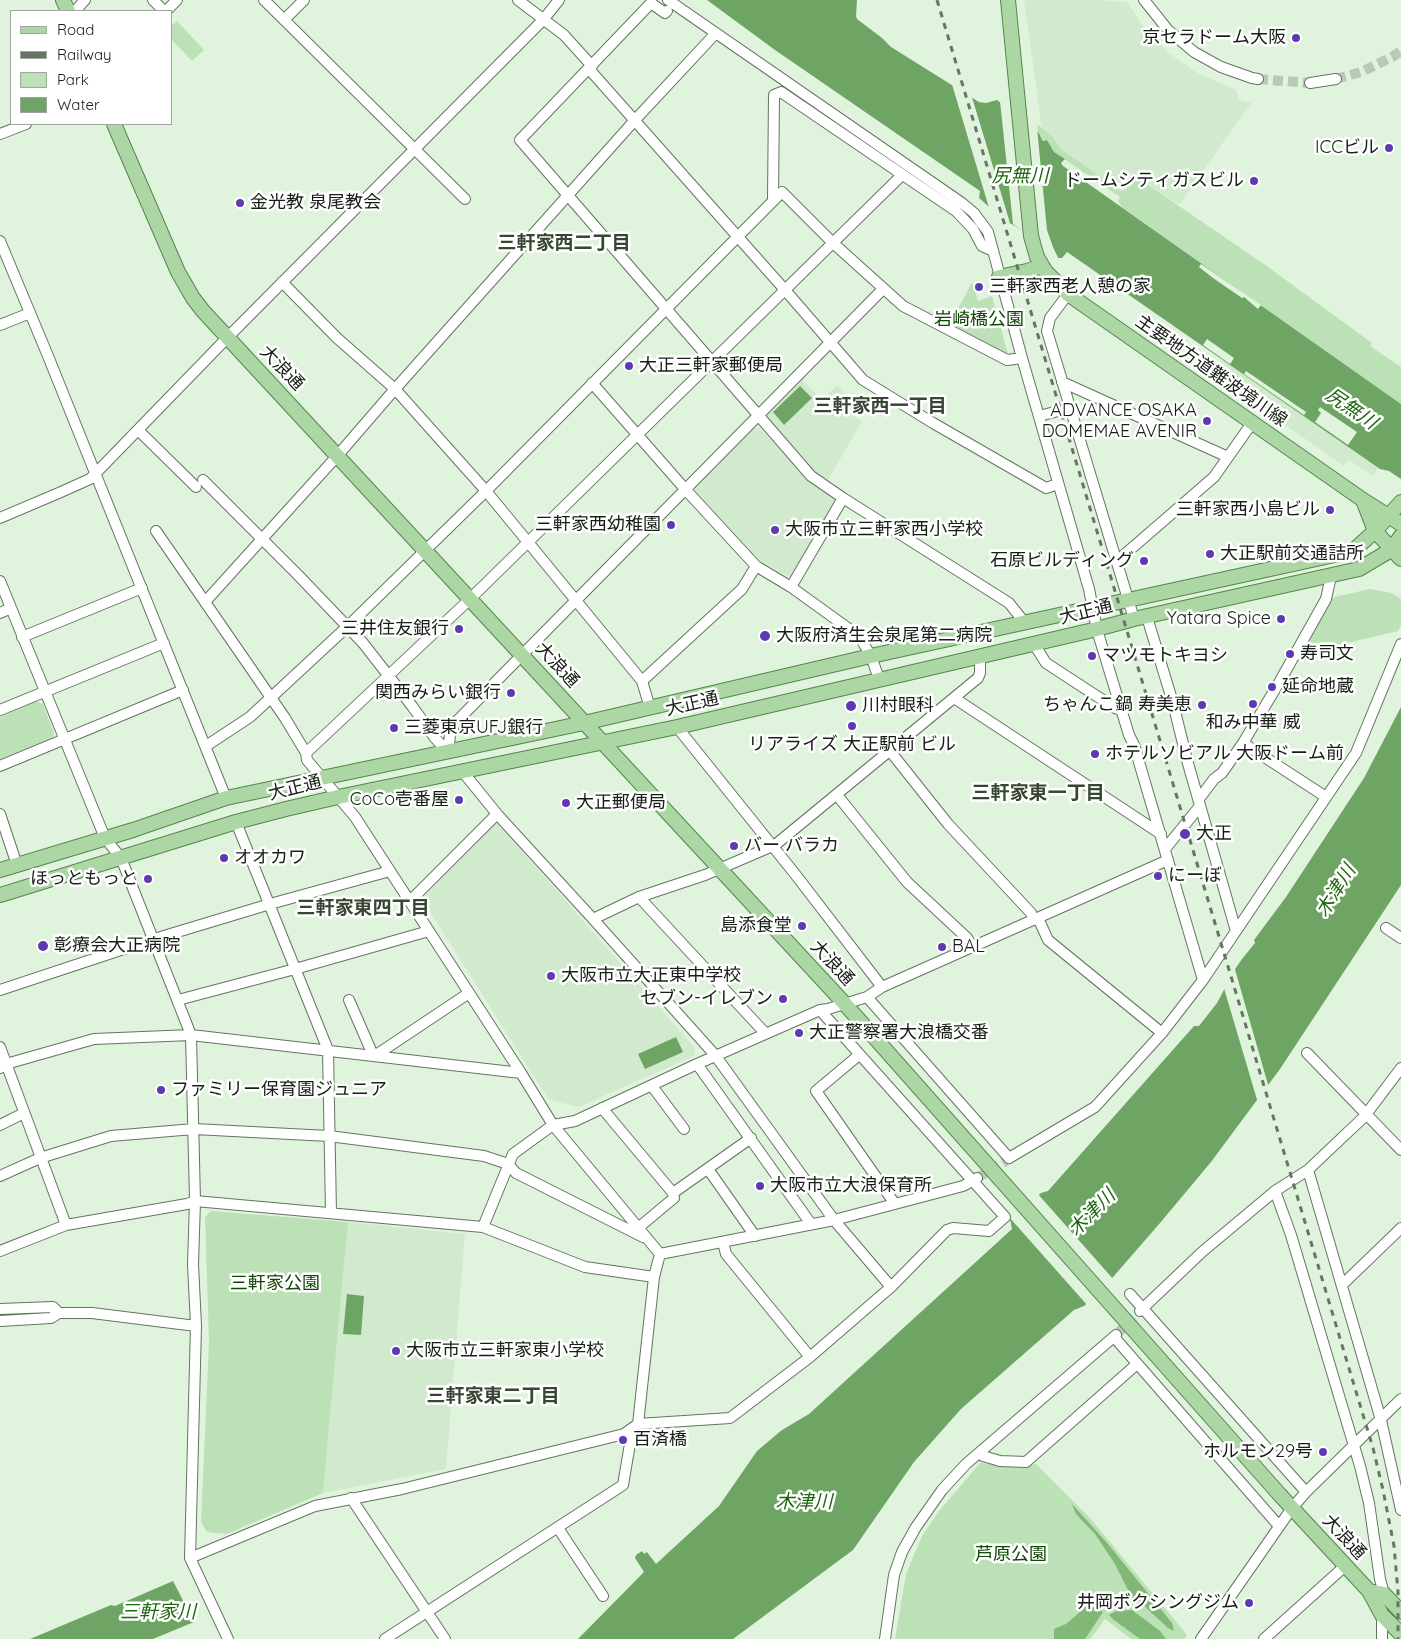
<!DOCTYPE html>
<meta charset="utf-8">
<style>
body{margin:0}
#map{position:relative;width:1401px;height:1639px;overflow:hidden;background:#e0f4dd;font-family:Quicksand,sans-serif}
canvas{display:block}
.legend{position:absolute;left:10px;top:10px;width:162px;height:115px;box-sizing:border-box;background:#fff;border:1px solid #a2a5a2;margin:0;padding:6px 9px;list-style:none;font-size:15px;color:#171e16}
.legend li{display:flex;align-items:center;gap:10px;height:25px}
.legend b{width:25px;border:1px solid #a2a5a2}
</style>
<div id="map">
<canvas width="1401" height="1639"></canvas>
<ul class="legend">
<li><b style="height:6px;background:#acd7a5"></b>Road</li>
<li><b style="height:6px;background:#687466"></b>Railway</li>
<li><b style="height:14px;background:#bce1b6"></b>Park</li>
<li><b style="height:14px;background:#6ea464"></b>Water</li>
</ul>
</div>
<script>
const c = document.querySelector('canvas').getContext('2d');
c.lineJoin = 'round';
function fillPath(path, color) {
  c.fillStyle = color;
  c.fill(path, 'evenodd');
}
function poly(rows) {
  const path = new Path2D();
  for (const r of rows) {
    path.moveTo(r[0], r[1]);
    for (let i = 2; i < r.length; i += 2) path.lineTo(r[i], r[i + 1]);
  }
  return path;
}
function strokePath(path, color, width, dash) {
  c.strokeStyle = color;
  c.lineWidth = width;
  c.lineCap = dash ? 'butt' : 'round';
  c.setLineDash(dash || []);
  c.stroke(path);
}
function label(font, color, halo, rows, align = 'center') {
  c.font = font + ' Quicksand,"Noto Sans JP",sans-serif';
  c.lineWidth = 5;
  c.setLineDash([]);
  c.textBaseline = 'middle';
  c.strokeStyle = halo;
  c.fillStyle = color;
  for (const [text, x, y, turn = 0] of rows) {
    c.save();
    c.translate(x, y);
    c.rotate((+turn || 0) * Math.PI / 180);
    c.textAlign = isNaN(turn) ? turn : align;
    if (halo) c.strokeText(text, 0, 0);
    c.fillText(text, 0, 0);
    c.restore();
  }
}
const built = poly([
 [1024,0,1098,0,1127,2,1145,29,1170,54,1199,74,1236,90,1239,100,1251,103,1179,205,1135,176,1125,191,1121,191,1060,148,1053,137,1042,129],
 [1223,359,1378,468,1373,476,1349,460,1344,466,1212,374],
 [800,378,822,400,837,385,855,404,849,414,862,421,827,482,816,474,766,417,766,413],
 [753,428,760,428,806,479,836,499,836,502,792,578,790,578,755,557,695,491,695,487],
 [495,824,498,824,695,1048,694,1056,579,1107,549,1100,425,904,425,896],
 [348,1222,465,1234,446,1469,323,1493]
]);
const green = poly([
 [177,21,204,50,192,61,171,39,171,26],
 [1037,124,1053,137,1060,148,1121,191,1125,191,1135,176,1264,264,1372,343,1370,346,1401,367,1401,404,1122,207,1118,201,1120,197,1054,152,1047,140,1043,140,1038,132],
 [972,282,978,301,992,296,1008,354,949,326],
 [1370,589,1392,593,1401,599,1401,625,1398,631,1301,654,1330,598],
 [36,701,43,704,54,733,53,738,0,761,0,717],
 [211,1211,348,1222,323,1493,227,1534,207,1532,201,1522,209,1342,205,1217],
 [980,1463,1008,1466,1027,1466,1036,1464,1090,1518,1187,1635,1184,1639,1131,1639,1105,1619,1090,1639,895,1639,906,1574,922,1536,939,1511]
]);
const forest = poly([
 [1072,1504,1108,1544,1172,1623,1174,1631,1168,1628,1142,1604,1133,1600,1115,1564,1095,1534,1076,1514],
 [1088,1605,1103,1612,1085,1639,1054,1639,1054,1629,1066,1624],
 [1132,1610,1160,1631,1166,1639,1140,1639,1114,1620,1109,1615,1116,1611]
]);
const water = poly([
 [707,0,857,0,856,16,857,19,882,38,891,47,979,102,986,103,997,100,1038,132,1043,141,1047,140,1054,152,1065,159,1061,163,1063,166,1401,404,1401,479,1389,471,1380,469,1067,252,1062,258,1058,258,1054,250,1032,235,1004,220,979,198,980,191,775,50],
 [800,386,812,398,784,425,773,412],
 [1401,707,1401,885,1280,1069,1211,1162,1160,1223,1100,1292,1084,1306,1074,1310,961,1409,914,1462,853,1550,733,1639,578,1639,644,1572,635,1558,636,1555,642,1551,644,1554,647,1552,656,1564,719,1506,757,1451,782,1430,809,1414,1012,1229,1010,1219,1041,1193,1048,1191,1194,1026,1199,1026,1217,1003,1225,988,1226,982,1242,959,1255,943,1254,940,1286,897,1364,778],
 [676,1037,683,1052,645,1069,638,1054],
 [347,1294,364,1296,361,1335,343,1334],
 [173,1581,194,1622,153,1639,30,1639,111,1605,115,1606]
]);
const pier = poly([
 [951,81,971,94,1010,223,998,218,990,211],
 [1000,101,1037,128,1047,230,1053,247,1059,260,1058,260,1047,247,1013,224],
 [1201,264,1261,305,1258,309,1244,297,1242,298,1213,278,1199,267],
 [1207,339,1234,358,1230,364,1203,345],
 [1246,371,1306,412,1304,415,1244,374],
 [1320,407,1357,432,1348,445,1315,422,1321,413,1318,410],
 [1234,966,1269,1088,1258,1103,1223,985],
 [1037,1193,1114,1280,1102,1294,1088,1306,1009,1217]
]);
const minorTunnel = poly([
 [1258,79,1310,83],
 [1336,79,1361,72,1392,57,1401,51],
 [977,1178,1006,1161],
 [1116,1335,1140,1311]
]);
const minor = poly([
 [153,0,164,11],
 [264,0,465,199],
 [518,0,564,35,592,66],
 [668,0,962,203,974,213,988,232,1022,358,1089,589,1097,630,1129,735,1134,745,1203,980],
 [1144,0,1168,30,1194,52,1221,67,1252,78,1258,79],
 [75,11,85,0],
 [166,11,177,0],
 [667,11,665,13,651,3,520,140,811,476,843,498,1009,603,1025,623],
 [284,20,304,0],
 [589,69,785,290,863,380,933,423,1046,488,1058,484],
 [1310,83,1336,79],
 [0,134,26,124],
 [773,200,774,95,781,92,956,211,973,229,982,246,993,251],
 [0,241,48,356,226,798],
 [282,282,337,338,395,389,486,491,642,681,650,708],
 [1068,294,1050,318,1047,331,1134,619],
 [0,325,30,313],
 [1062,382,1228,457],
 [592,383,685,489,756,566,791,587,859,636,871,656,879,679],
 [1039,416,1070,408],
 [138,430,196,487],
 [203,480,298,575,363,643,412,706,435,738,448,752],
 [0,518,61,492,90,479,95,474,227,338,543,20,559,0],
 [156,531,285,718,306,753,307,760,355,817,521,1073,553,1125,660,1254],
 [1117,561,1214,477,1252,423],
 [0,581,105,838,121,858,191,1035,195,1201,193,1264,196,1326,190,1558,228,1639],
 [791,587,843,498],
 [205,602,338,455,395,389,635,120,716,33],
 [0,613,11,608],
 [1147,617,1173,703,1187,760,1236,931],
 [22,637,142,588],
 [1034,644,1046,663,1115,708,1121,710],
 [642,681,742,589,756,566],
 [954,698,1161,834],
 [0,710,164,643],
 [677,727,795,874,882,987],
 [1243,743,1326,797],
 [206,746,250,717,348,626,486,491,782,192,833,243,903,306,1007,360,1022,358],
 [890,751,948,824,1031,913,1034,920],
 [448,752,450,735,455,723,883,289],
 [306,753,470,599,902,175],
 [0,766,183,690],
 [463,772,497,814,593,919,715,1055,834,1220,891,1287],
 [837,795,907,882,967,938,972,946],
 [1199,799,1214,779,1222,773,1243,743,1280,681,1326,599,1331,576],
 [0,814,17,865],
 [236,822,328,1050,331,1213],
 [1165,849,1200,806],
 [639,897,765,1033],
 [410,901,497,814],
 [1038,918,1048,940,1162,1033],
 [593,919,639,897,705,875,775,845,978,678,980,673,980,656],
 [1386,928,1401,938],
 [0,990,154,939,270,904,390,871],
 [867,997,1009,1158,1095,1107,1162,1033,1203,980,1356,753,1401,644],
 [178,1000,295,969,429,931],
 [349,1000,373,1055],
 [0,1047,66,1225],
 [1307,1053,1401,1150],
 [376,1055,469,993],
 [859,1055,816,1091,895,1204],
 [697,1064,811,1224],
 [0,1068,6,1064,94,1039,191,1035,521,1073],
 [652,1086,684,1129],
 [602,1108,673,1193,751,1138],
 [0,1125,24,1113],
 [708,1169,755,1236],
 [1308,1170,1381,1420,1401,1510],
 [0,1176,40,1158,111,1136,194,1129,329,1136,484,1156,508,1164,516,1173,643,1237],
 [1275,1191,1291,1235,1360,1466,1369,1503,1380,1579,1384,1594],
 [483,1227,513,1154,553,1125,575,1121,697,1064,820,1010,828,1009,867,997,882,987,1168,860],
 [638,1228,674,1198,673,1193],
 [723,1242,726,1254,810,1357],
 [0,1251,66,1225,187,1204,195,1201,483,1227,585,1267,654,1277],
 [660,1254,834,1220,963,1186,977,1178],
 [1342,1285,1401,1228],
 [1130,1294,1306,1492],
 [0,1309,53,1307,59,1313],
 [1140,1311,1202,1252,1275,1191,1308,1170,1329,1150,1364,1117,1401,1068],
 [0,1321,51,1318,59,1313,92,1313,196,1326],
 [1114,1337,1279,1526],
 [980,1453,983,1456,1000,1461,1026,1462,1137,1364],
 [351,1498,445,1639],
 [558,1528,603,1596],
 [190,1558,315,1506,402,1489,624,1434,638,1424,730,1418,810,1357,891,1287,947,1230,953,1228,989,1231,1005,1217,820,1010],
 [1382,1615,1382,1639],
 [385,1639,623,1485,631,1438,638,1424,654,1277,660,1254],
 [885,1639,894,1575,902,1552,916,1527,942,1490,966,1464,1116,1335],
 [1201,1639,1292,1508,1306,1492,1401,1399],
 [1264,1639,1345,1566]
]);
const major = poly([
 [63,0,68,11],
 [1008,0,1031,236,1037,257,1046,272,1068,294,1363,500,1401,524],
 [114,124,178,272,193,298,203,311,844,1003,1280,1495,1369,1591,1382,1615,1401,1634],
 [999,277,1027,271,1042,266],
 [1363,500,1375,531,1401,559],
 [0,870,133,830,226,798,584,723,871,656,1353,551,1375,531,1401,502],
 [0,895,236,822,286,809,338,797,677,727,1093,630,1134,619,1359,569,1391,550,1401,536],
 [1369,1591,1384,1594,1401,1612]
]);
const rail = poly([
 [937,0,1373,1448,1383,1490,1394,1546,1398,1592,1398,1639]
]);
const markers = [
 [1296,38,5,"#5d3ab2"],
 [1389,148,5,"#5d3ab2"],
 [1254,181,5,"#5d3ab2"],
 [240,203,5,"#5d3ab2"],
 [979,287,5,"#5d3ab2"],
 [629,366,5,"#5d3ab2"],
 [1207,421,5,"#5d3ab2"],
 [1330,510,5,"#5d3ab2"],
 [671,525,5,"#5d3ab2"],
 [775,530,5,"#5d3ab2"],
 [1210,554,5,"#5d3ab2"],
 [1144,561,5,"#5d3ab2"],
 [1281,619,5,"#5d3ab2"],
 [459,629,5,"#5d3ab2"],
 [765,636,6,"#5d3ab2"],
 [1290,654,5,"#5d3ab2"],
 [1092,656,5,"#5d3ab2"],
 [1272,687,5,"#5d3ab2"],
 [511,693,5,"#5d3ab2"],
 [1253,704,5,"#5d3ab2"],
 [1202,705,5,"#5d3ab2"],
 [851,706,6,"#5d3ab2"],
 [852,726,5,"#5d3ab2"],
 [394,728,5,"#5d3ab2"],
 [1095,754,5,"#5d3ab2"],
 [459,800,5,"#5d3ab2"],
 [566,803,5,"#5d3ab2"],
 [1185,834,6,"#5d3ab2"],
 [734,846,5,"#5d3ab2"],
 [224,858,5,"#5d3ab2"],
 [1158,876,5,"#5d3ab2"],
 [148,879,5,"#5d3ab2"],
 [802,926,5,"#5d3ab2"],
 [43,946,6,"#5d3ab2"],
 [942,947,5,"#5d3ab2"],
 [551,976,5,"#5d3ab2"],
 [783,999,5,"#5d3ab2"],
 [799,1033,5,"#5d3ab2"],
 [161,1090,5,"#5d3ab2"],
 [760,1186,5,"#5d3ab2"],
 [396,1351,5,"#5d3ab2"],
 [623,1440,5,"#5d3ab2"],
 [1323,1452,5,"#5d3ab2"],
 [1249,1603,5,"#5d3ab2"]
];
const poiNames = [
 ["京セラドーム大阪",1286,38,"right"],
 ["ICCビル",1379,148,"right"],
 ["ドームシティガスビル",1244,181,"right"],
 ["金光教 泉尾教会",250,203],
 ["三軒家西老人憩の家",989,287],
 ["大正三軒家郵便局",639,366],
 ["ADVANCE OSAKA",1197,411,"right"],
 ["DOMEMAE AVENIR",1197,432,"right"],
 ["三軒家西小島ビル",1320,510,"right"],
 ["三軒家西幼稚園",661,525,"right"],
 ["大阪市立三軒家西小学校",785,530],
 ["大正駅前交通詰所",1220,554],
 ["石原ビルディング",1134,561,"right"],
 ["Yatara Spice",1271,619,"right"],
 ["三井住友銀行",449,629,"right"],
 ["大阪府済生会泉尾第二病院",776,636],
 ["寿司文",1300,654],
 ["マツモトキヨシ",1102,656],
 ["延命地蔵",1282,687],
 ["関西みらい銀行",501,693,"right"],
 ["ちゃんこ鍋 寿美恵",1192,705,"right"],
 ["川村眼科",862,706],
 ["和み中華 威",1253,723,"center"],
 ["三菱東京UFJ銀行",404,728],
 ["リアライズ 大正駅前 ビル",852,745,"center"],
 ["ホテルソビアル 大阪ドーム前",1105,754],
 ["CoCo壱番屋",449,800,"right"],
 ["大正郵便局",576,803],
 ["大正",1196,834],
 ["バー バラカ",744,846],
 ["オオカワ",234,858],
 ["にーぼ",1168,876],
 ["ほっともっと",138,879,"right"],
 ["島添食堂",792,926,"right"],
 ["彰療会大正病院",54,946],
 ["BAL",952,947],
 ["大阪市立大正東中学校",561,976],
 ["セブン-イレブン",773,999,"right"],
 ["大正警察署大浪橋交番",809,1033],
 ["ファミリー保育園ジュニア",171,1090],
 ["大阪市立大浪保育所",770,1186],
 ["大阪市立三軒家東小学校",406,1351],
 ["百済橋",633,1440],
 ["ホルモン29号",1313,1452,"right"],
 ["井岡ボクシングジム",1239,1603,"right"]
];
const parkNames = [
 ["岩崎橋公園",979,320],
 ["三軒家公園",275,1284],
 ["芦原公園",1011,1555]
];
const streetNames = [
 ["大浪通",282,368,46],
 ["主要地方道難波境川線",1211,371,35],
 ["大正通",1086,612,-14],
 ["大浪通",557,665,47],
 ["大正通",692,704,-13],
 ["大正通",295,788,-14],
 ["大浪通",832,963,47],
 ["大浪通",1344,1537,47]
];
const waterNames = [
 ["尻無川",1020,176],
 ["尻無川",1351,409,34],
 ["木津川",1336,891,-58],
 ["木津川",1092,1213,-45],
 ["木津川",804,1502],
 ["三軒家川",158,1612]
];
const neighbourhoodNames = [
 ["三軒家西二丁目",564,243],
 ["三軒家西一丁目",880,406],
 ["三軒家東一丁目",1038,793],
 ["三軒家東四丁目",363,908],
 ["三軒家東二丁目",493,1396]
];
fillPath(built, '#d1eacd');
fillPath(green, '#bce1b6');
fillPath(forest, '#81b878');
fillPath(water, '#6ea464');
fillPath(pier, '#e0f4dd');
strokePath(minorTunnel, '#b8c9b5', 10, [10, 5]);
strokePath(minor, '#637560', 12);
strokePath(major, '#54854c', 16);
strokePath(minor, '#fff', 10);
strokePath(major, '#acd7a5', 14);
strokePath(rail, '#687466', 3, [6, 6]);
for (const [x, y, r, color] of markers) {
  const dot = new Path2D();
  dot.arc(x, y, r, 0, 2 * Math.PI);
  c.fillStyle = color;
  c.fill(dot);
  strokePath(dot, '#fff', 2);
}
label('18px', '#171e16', '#fff', poiNames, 'left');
label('18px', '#0f4704', '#fff', parkNames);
label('18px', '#171e16', '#fff', streetNames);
label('italic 19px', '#1e670f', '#fff', waterNames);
label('bold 19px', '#364633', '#fff', neighbourhoodNames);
</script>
